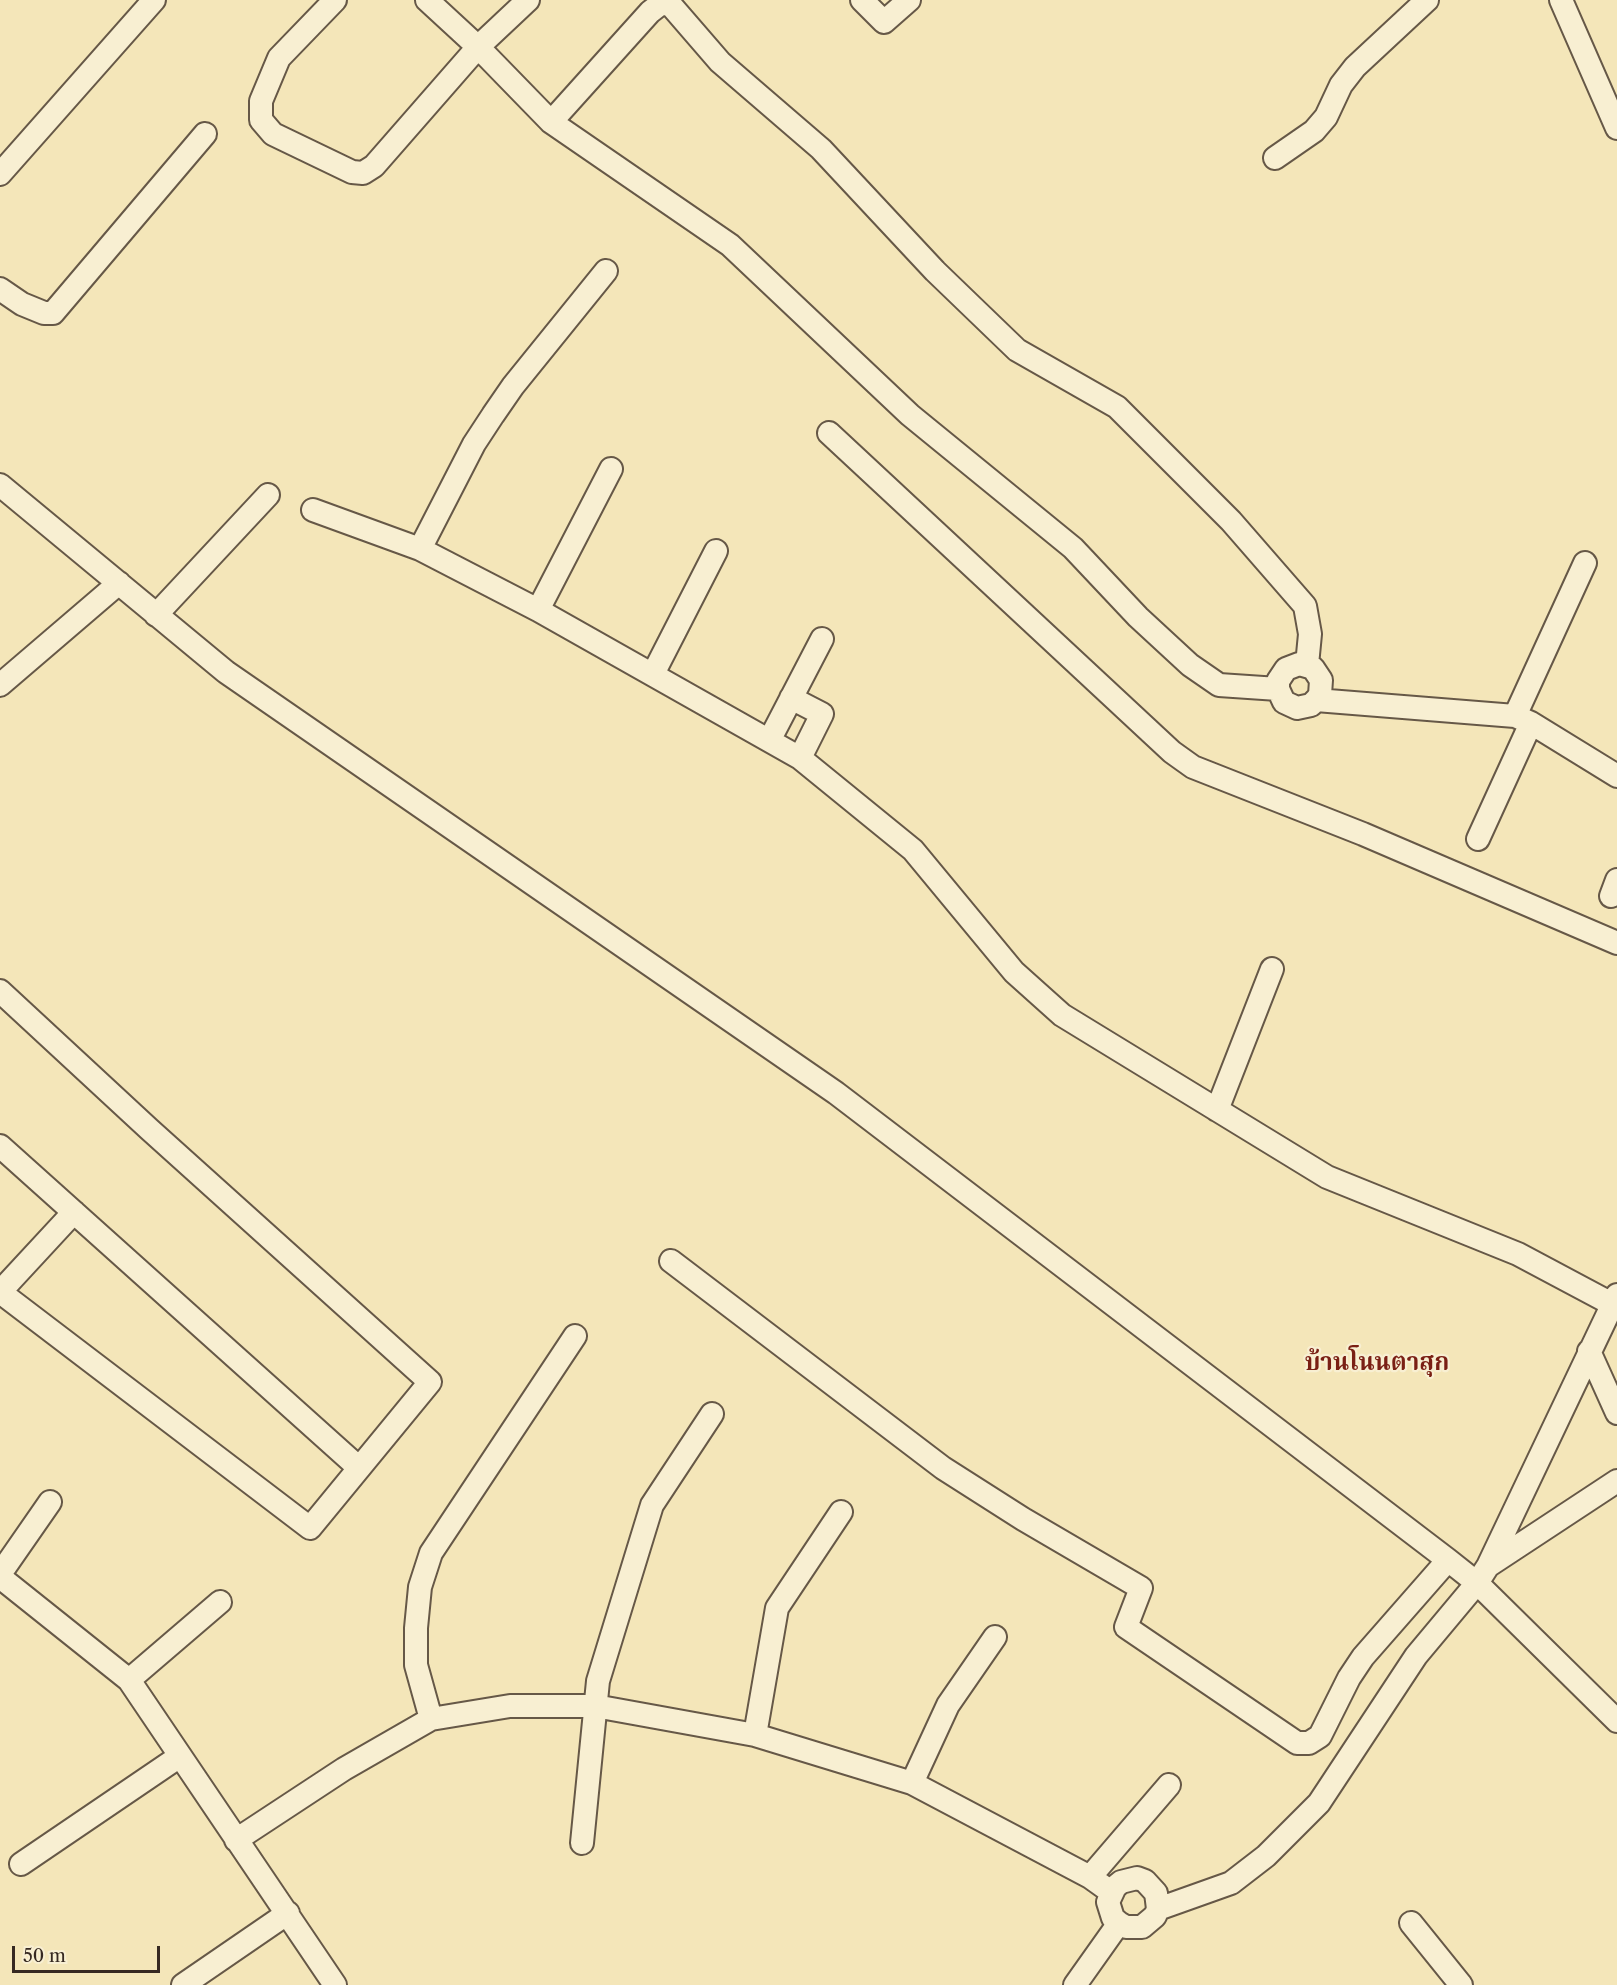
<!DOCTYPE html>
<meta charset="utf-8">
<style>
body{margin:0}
#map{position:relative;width:1617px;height:1985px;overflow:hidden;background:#f4e6b9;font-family:"Libre Caslon Text",serif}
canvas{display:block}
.scale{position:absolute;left:12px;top:1946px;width:148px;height:27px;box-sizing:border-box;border:3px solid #362921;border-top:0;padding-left:8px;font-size:18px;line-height:21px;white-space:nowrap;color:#362921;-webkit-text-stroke:4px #f8efd2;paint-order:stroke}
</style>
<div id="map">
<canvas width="1617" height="1985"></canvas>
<div class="scale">50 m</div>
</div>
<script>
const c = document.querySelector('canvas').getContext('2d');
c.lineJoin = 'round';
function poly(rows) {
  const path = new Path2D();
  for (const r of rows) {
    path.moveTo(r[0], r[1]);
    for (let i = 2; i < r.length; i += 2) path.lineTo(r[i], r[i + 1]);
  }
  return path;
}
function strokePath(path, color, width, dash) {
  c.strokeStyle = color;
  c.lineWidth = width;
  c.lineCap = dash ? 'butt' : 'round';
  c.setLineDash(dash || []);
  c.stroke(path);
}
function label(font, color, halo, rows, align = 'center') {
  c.font = font + ' "Libre Caslon Text","Noto Serif Thai",serif';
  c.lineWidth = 4.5;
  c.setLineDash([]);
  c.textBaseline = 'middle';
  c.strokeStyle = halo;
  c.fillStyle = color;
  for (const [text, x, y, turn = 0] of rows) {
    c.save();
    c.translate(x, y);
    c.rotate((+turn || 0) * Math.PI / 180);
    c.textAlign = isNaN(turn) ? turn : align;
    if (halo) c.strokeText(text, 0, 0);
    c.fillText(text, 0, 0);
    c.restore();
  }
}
const minor = poly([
 [335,0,279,58,261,101,261,120,273,134,352,172,363,173,374,166,478,47,528,0],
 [427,0,478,47,551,122,730,245,910,415,1073,548,1138,617,1190,665,1219,685,1278,689],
 [862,0,884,22,909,0],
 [1561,0,1617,128],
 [551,122,650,12,659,5,669,3,720,62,821,149,935,271,1017,350,1117,407,1231,521,1305,606,1310,634,1307,665],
 [1275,158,1314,131,1326,117,1341,85,1355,67,1427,0],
 [0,174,154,0],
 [0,289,22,304,44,313,53,313,205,134],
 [829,433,1172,752,1193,767,1363,834,1617,943],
 [0,485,226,672,836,1093,1448,1560,1477,1583,1617,1721],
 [313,510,420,549,538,610,800,758,913,850,1014,972,1062,1015,1327,1177,1518,1254,1612,1304],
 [420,549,474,444,493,415,513,386,606,271],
 [538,610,611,469],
 [156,615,268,495],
 [653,674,716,551],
 [0,685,119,583],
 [791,698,822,714,800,758],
 [1316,700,1320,695,1321,680,1313,668,1299,664,1286,669,1278,681,1278,689,1284,702,1297,708,1311,705,1316,700,1515,716,1531,723,1617,776],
 [1515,716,1585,563],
 [770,739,822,639],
 [1478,839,1531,723],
 [1611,896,1617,880],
 [0,991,149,1129,430,1382,310,1528,0,1292],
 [1217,1110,1272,969],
 [0,1146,358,1467],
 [671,1261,943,1468,1023,1519,1141,1588,1126,1627,1297,1743,1309,1743,1320,1736,1349,1678,1363,1657,1448,1560],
 [0,1292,74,1212],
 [1589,1351,1617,1413],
 [1488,1566,1617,1481],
 [0,1574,50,1502],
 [0,1577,129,1680,335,1985],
 [129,1680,220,1602],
 [431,1719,416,1665,416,1628,420,1587,431,1553,575,1336],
 [755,1735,777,1608,841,1512],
 [912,1783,948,1705,995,1637],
 [236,1840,344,1769,431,1719,510,1706,595,1706,755,1735,912,1783,1090,1877,1111,1892],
 [582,1843,598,1681,652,1505,712,1414],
 [21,1864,180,1756],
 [1090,1877,1169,1785],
 [1158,1909,1156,1893,1145,1881,1137,1878,1121,1882,1115,1887,1108,1902,1113,1918,1119,1923,1126,1927,1142,1927,1155,1916,1158,1909,1231,1883,1266,1856,1319,1803,1416,1656,1477,1583,1488,1566,1617,1295],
 [1411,1923,1461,1985],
 [183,1985,288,1913],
 [1075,1985,1119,1923]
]);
const quarterNames = [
 ["บ้านโนนตาสุก",1377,1363]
];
strokePath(minor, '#665847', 26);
strokePath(minor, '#f8efd2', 22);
label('bold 24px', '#7a1f14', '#f8efd2', quarterNames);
</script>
